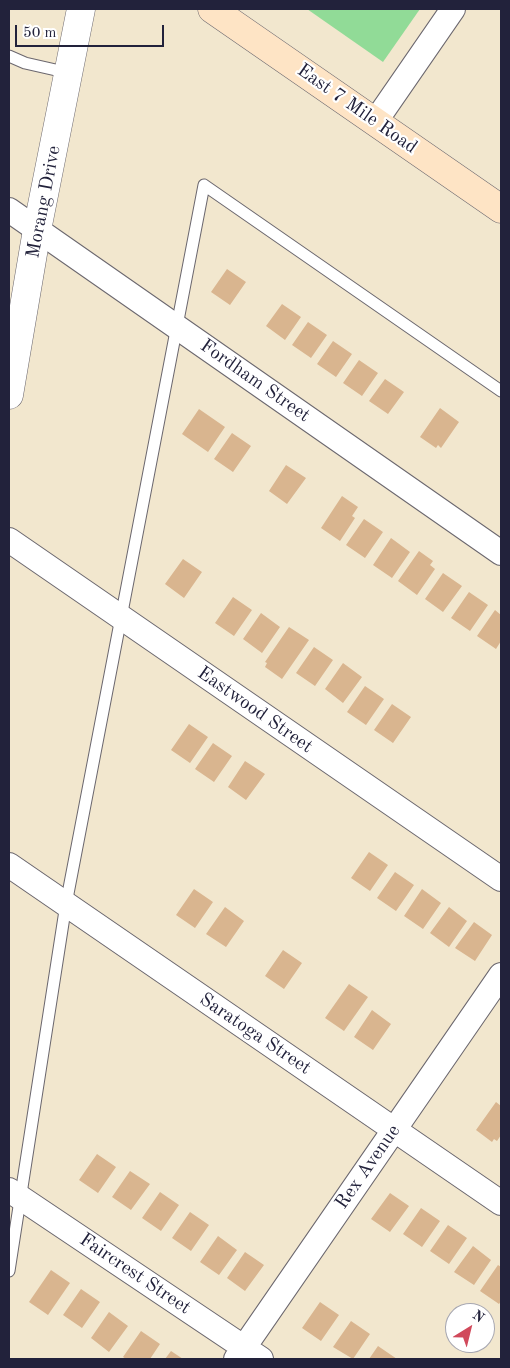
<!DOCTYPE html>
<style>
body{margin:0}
#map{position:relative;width:510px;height:1368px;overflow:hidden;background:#f2e7ce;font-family:"Old Standard TT",serif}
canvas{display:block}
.frame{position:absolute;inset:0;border:10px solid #22223b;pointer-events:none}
.north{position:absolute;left:445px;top:1303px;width:50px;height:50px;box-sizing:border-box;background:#fff;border:1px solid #a7a7b1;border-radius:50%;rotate:36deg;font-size:14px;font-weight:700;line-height:20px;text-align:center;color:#22223b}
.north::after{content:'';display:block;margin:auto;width:18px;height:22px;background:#d1495b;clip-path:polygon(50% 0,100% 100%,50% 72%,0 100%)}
.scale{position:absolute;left:15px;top:25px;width:149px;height:22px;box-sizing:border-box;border:2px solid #22223b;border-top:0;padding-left:6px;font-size:15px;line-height:18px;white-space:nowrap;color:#22223b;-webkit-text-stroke:4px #fff;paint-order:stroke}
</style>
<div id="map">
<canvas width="510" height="1368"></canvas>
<div class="frame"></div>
<div class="north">N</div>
<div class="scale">50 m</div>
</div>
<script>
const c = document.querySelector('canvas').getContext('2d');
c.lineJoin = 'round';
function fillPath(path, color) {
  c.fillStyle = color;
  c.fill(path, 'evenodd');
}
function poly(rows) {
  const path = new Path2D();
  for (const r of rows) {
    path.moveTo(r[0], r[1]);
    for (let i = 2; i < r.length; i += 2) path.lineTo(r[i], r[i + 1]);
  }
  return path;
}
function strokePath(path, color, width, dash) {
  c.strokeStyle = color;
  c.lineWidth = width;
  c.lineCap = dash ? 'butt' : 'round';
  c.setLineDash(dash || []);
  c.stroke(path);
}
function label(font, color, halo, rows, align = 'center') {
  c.font = font + ' "Old Standard TT",serif';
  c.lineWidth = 4.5;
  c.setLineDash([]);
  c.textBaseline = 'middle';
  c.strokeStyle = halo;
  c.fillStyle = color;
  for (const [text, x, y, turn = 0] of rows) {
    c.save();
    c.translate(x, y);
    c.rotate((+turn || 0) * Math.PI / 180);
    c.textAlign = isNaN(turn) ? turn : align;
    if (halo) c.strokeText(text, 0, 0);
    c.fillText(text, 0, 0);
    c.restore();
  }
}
const green = poly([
 [307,9,420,9,383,62]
]);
const building = poly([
 [227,269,246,282,230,305,211,292],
 [282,304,301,317,285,340,266,326],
 [308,322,327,335,311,358,292,345],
 [333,341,352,354,336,377,317,364],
 [359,360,378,373,362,396,343,383],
 [385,379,404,392,388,414,369,401],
 [440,408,459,422,441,448,438,445,436,448,420,437],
 [199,409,225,427,208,452,182,434],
 [232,433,251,446,233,472,214,459],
 [286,465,306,478,287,504,269,491],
 [342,496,358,507,352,516,355,518,340,541,321,528],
 [364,519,383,532,365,558,346,545],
 [391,538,410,552,392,578,373,565],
 [419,551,433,561,430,565,435,569,417,595,398,581],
 [183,559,202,572,184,598,165,584],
 [443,573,462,586,443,612,425,599],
 [469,592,488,605,470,631,451,618],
 [233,597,252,610,234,636,215,623],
 [495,610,501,615,501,641,496,649,477,636],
 [261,613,280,627,262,653,243,639],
 [289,627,309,640,282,679,265,667,267,663,265,662],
 [314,647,333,660,315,686,296,673],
 [343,663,362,677,343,703,325,689],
 [365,686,384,699,366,725,347,712],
 [392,704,411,717,393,743,374,730],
 [189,724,208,737,190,763,171,750],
 [213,743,232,756,214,782,195,769],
 [245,761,265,774,246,800,228,787],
 [369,852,388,865,370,891,351,878],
 [395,872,414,885,396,911,377,898],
 [194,889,213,902,195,928,176,915],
 [422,889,441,903,423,929,404,916],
 [225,907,244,921,226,947,206,934],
 [449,907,467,921,449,947,430,933],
 [474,922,492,935,475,961,455,948],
 [283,950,302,963,284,989,265,976],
 [349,984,368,997,344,1031,325,1018],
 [372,1010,391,1024,373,1050,354,1037],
 [496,1102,501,1106,501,1135,497,1141,494,1139,492,1142,476,1130],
 [97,1154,116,1167,98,1193,79,1180],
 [130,1171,150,1184,131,1210,112,1197],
 [160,1192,179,1205,161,1231,142,1218],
 [390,1193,409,1206,390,1232,371,1219],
 [421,1208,440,1221,422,1247,403,1234],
 [190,1212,209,1225,191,1251,172,1238],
 [448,1225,467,1238,449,1264,430,1251],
 [218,1236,237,1250,219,1275,200,1262],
 [473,1246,491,1260,474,1285,454,1272],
 [245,1252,264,1265,245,1291,227,1278],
 [498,1265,501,1267,501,1301,499,1304,480,1291],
 [51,1270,70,1283,48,1315,29,1302],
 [81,1289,100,1302,82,1328,63,1315],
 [320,1302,339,1315,321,1341,302,1328],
 [109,1312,128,1326,109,1352,91,1338],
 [351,1321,370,1334,353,1359,333,1347],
 [141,1331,160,1344,150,1359,126,1359,123,1357],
 [378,1346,397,1359,369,1359],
 [171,1351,183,1359,165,1359]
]);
const service = poly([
 [9,56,25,63,69,73],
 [9,1271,66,904,204,185,501,391]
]);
const minor = poly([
 [375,122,453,9],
 [9,210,501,553],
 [9,540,501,879],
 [9,865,501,1203],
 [9,1190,261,1359],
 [236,1359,501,975]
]);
const tertiary = poly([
 [9,395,37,230,81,9]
]);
const secondary = poly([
 [212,9,501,209]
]);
const streetNames = [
 ["East 7 Mile Road",357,109,35],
 ["Morang Drive",44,202,-79],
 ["Fordham Street",255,381,35],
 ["Eastwood Street",255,710,35],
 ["Saratoga Street",255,1034,34],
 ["Rex Avenue",368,1167,-55],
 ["Faircrest Street",135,1274,34]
];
fillPath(green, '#91db97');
fillPath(building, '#d9b58f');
strokePath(service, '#6b676e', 13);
strokePath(minor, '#6b676e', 26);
strokePath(tertiary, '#6b676e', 29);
strokePath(secondary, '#6b676e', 29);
strokePath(service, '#fff', 11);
strokePath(minor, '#fff', 24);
strokePath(tertiary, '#fff', 28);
strokePath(secondary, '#fee4c5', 28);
label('19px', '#22223b', '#fff', streetNames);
</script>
